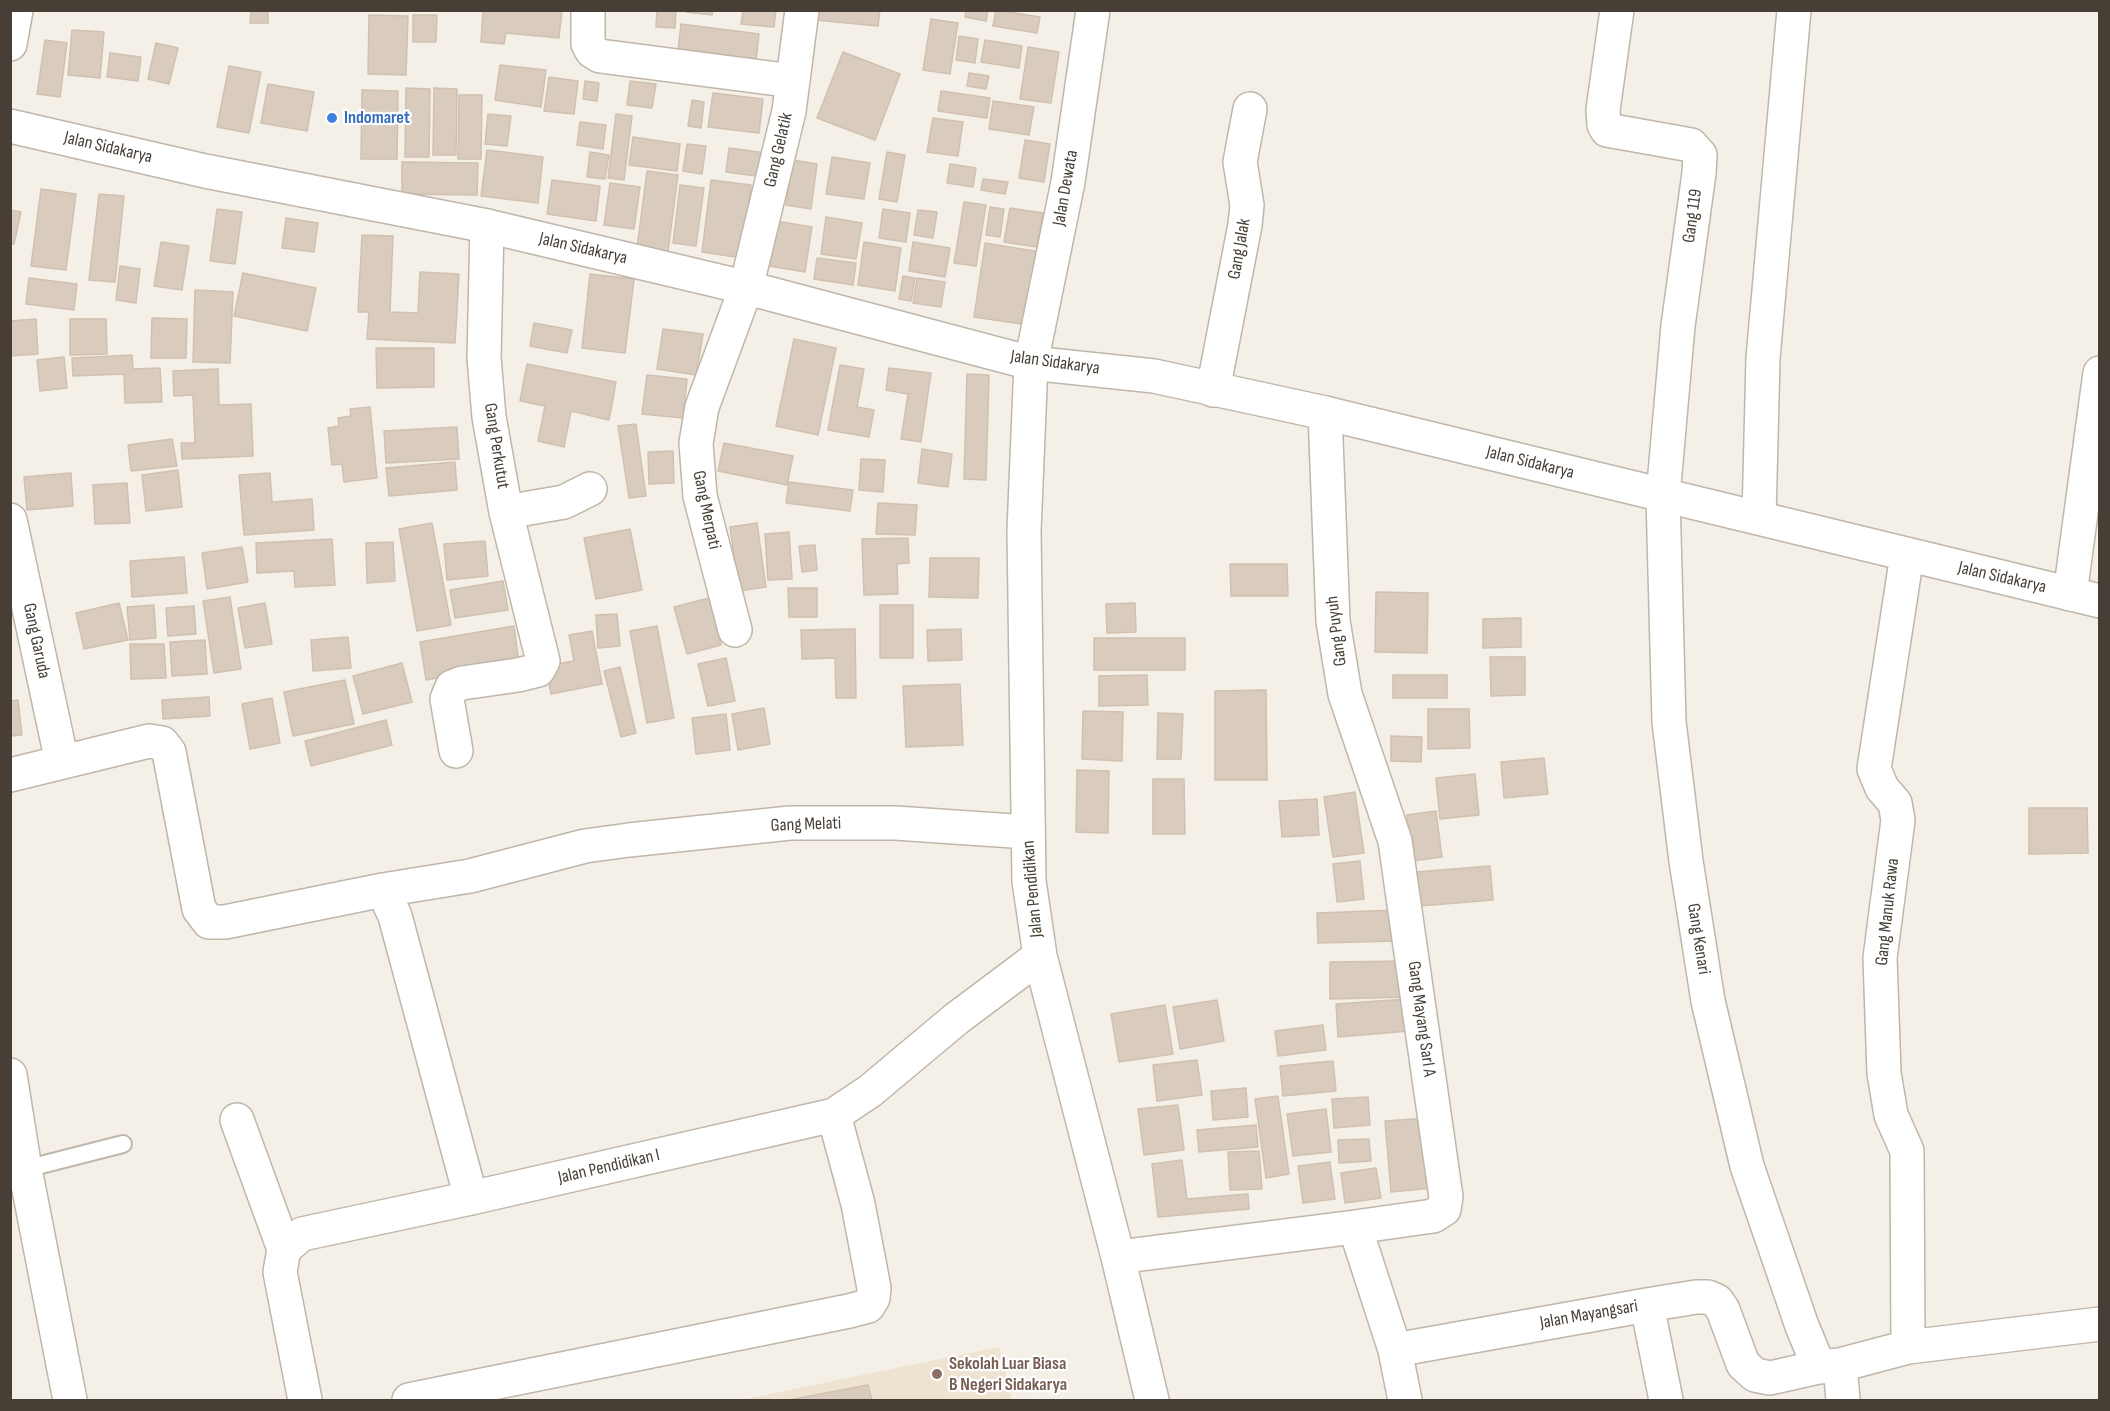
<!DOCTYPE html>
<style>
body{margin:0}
#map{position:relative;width:2110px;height:1411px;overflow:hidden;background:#f4efe7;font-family:"Sofia Sans Condensed",sans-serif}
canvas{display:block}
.frame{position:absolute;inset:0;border:12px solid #473f36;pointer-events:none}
</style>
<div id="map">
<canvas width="2110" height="1411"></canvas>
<div class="frame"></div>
</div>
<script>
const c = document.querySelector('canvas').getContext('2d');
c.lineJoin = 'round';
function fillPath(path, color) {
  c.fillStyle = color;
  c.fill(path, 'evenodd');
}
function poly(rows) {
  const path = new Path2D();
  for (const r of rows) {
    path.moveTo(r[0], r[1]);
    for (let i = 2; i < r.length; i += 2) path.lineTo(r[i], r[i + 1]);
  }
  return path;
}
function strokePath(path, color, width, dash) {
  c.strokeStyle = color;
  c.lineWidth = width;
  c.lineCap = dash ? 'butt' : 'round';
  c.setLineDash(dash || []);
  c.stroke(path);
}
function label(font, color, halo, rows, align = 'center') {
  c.font = font + ' "Sofia Sans Condensed",sans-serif';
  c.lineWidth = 4.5;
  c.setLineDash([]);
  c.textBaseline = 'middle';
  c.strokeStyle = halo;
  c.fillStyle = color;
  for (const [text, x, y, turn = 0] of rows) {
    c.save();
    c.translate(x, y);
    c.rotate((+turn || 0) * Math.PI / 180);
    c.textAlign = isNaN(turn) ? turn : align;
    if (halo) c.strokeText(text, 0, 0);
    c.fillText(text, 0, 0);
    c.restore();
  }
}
const education = poly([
 [999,1347,1012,1400,741,1400]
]);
const building = poly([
 [251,10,268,10,268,23,250,23,251,10],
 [483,10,562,10,559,38,506,33,504,44,481,42,483,10],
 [657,10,676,10,675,28,656,27,657,10],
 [686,10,713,10,712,15,686,12,686,10],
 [743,10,776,10,774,27,741,24,743,10],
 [806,10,880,10,878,26,805,19,806,10],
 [966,10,988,10,986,21,965,17,966,10],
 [996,10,1040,17,1037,33,993,26,996,10],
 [369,15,408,16,406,75,368,74,369,15],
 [413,15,437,15,436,42,413,42,413,15],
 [931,19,958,23,950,74,923,70,931,19],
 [681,24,759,34,755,69,677,59,681,24],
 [72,30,104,32,100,78,68,75,72,30],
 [959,36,978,39,975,63,956,60,959,36],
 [45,40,67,43,60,97,37,94,45,40],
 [985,40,1022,46,1019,68,981,62,985,40],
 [156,43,178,48,169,84,148,79,156,43],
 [1028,47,1059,52,1051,103,1020,99,1028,47],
 [843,52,900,74,875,140,817,118,843,52],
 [110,53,141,57,138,81,107,77,110,53],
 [500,65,546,70,541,107,495,100,500,65],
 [229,66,261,72,249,133,217,127,229,66],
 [969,73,989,76,986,89,967,86,969,73],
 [549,77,578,81,574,114,544,111,549,77],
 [585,81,599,83,597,101,583,99,585,81],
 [630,81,656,84,652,108,627,105,630,81],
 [268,84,314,92,307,131,261,123,268,84],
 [406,88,430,89,429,157,405,157,406,88],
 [434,88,457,89,456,155,433,155,434,88],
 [362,90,398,91,397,159,361,159,362,90],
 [941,91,990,98,987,118,938,111,941,91],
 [713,93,763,99,759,133,708,127,713,93],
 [459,95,482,95,481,159,458,159,459,95],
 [692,100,704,102,701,128,688,126,692,100],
 [993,101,1034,107,1029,135,989,129,993,101],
 [488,114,511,116,507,146,485,144,488,114],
 [616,114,632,116,624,180,608,178,616,114],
 [933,118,963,122,958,156,927,152,933,118],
 [580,122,606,125,603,149,577,145,580,122],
 [633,137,680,144,677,171,629,165,633,137],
 [1025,140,1050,144,1044,182,1019,178,1025,140],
 [687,144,706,146,702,174,683,171,687,144],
 [729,148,774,154,771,178,726,172,729,148],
 [487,150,543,157,538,203,481,196,487,150],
 [590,152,609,155,605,179,587,177,590,152],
 [887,152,905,155,897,202,879,199,887,152],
 [832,157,870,163,864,199,826,194,832,157],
 [793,160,817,164,811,209,786,205,793,160],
 [402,162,478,163,477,195,402,194,402,162],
 [950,164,976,168,973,187,947,183,950,164],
 [647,171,678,175,668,251,637,248,647,171],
 [983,179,1008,182,1005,194,981,190,983,179],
 [552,180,600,186,596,221,547,214,552,180],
 [711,180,751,185,742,258,702,252,711,180],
 [610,183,640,187,634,229,604,225,610,183],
 [680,185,704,188,696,246,673,243,680,185],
 [41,189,76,194,66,270,31,266,41,189],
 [99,194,124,196,115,282,89,280,99,194],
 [964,202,986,205,976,266,954,263,964,202],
 [990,207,1004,209,1000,237,986,235,990,207],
 [1010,208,1043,213,1037,247,1004,242,1010,208],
 [217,209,242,212,235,264,210,261,217,209],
 [883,209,910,213,906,242,879,238,883,209],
 [10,210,21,212,14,244,10,244,10,210],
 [918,210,937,212,933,238,914,235,918,210],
 [826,217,862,223,856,259,821,254,826,217],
 [286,218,318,223,314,252,282,248,286,218],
 [776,221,812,227,805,272,769,266,776,221],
 [362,235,393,236,390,312,418,313,420,272,459,274,455,343,367,339,369,312,358,312,362,235],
 [161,242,189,246,182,290,154,286,161,242],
 [864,242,901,248,895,291,858,285,864,242],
 [913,242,950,248,945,277,909,271,913,242],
 [985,243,1040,252,1029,325,974,317,985,243],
 [817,258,856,263,853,285,814,279,817,258],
 [120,266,140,269,136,303,116,300,120,266],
 [243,273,316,288,307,331,234,316,243,273],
 [590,274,634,279,625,353,582,348,590,274],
 [903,276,915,278,911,301,899,299,903,276],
 [29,278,77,284,74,310,26,304,29,278],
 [917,278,945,282,941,307,913,303,917,278],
 [195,290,233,292,230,363,193,362,195,290],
 [152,318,187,319,186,358,151,358,152,318],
 [36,319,38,354,10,356,10,321,36,319],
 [70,319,106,319,107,354,70,355,70,319],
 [534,323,572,330,567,353,530,346,534,323],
 [663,329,703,334,696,375,657,369,663,329],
 [794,339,836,348,818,435,776,426,794,339],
 [376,348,434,348,434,387,377,388,376,348],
 [132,355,133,369,160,368,162,402,125,403,124,374,73,376,72,358,132,355],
 [64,357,67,388,40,391,37,360,64,357],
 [527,364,616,382,609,420,571,411,564,447,538,441,545,406,520,401,527,364],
 [840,365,864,369,857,407,874,410,869,437,828,430,840,365],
 [889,368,931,373,921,442,901,439,908,394,886,390,889,368],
 [218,369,219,405,251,404,253,456,182,459,181,443,195,443,193,395,174,396,173,371,218,369],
 [967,374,989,375,986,480,964,479,967,374],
 [647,375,687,379,683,418,642,414,647,375],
 [370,407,377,478,344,482,342,464,332,465,328,428,339,426,338,418,351,416,350,409,370,407],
 [636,424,646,496,629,498,618,426,636,424],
 [457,427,459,459,386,463,384,431,457,427],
 [172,439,177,466,131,471,128,445,172,439],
 [724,443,793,456,787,485,718,471,724,443],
 [922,449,952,454,948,487,918,483,922,449],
 [673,451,674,483,649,484,648,452,673,451],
 [861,459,885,460,883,492,859,490,861,459],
 [455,462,457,490,389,496,386,468,455,462],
 [178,470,182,507,146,511,142,475,178,470],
 [71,473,73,506,27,510,24,477,71,473],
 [270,473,272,502,312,499,314,530,244,535,239,475,270,473],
 [789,482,853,490,850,511,786,503,789,482],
 [127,483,130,523,95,524,93,485,127,483],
 [878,503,917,505,915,535,876,534,878,503],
 [432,523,451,625,417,631,399,529,432,523],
 [757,523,766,587,739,591,730,527,757,523],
 [630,529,642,590,596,599,584,538,630,529],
 [789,532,792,579,768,580,765,534,789,532],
 [908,538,909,563,897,564,898,594,864,595,862,539,908,538],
 [332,539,335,585,295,587,294,571,257,573,256,543,332,539],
 [485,541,488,576,447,580,444,544,485,541],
 [393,542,395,581,367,583,366,543,393,542],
 [815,545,817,570,802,572,799,546,815,545],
 [242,547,248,582,207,589,202,553,242,547],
 [184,557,187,593,132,597,130,561,184,557],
 [930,558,979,558,978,598,929,597,930,558],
 [1230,564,1287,564,1288,596,1231,596,1230,564],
 [503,581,508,610,455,618,450,590,503,581],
 [788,588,817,588,817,617,789,617,788,588],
 [1376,592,1428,593,1427,653,1375,652,1376,592],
 [230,597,241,669,214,673,203,601,230,597],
 [709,598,721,645,687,654,674,607,709,598],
 [119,603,128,640,84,649,76,613,119,603],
 [265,603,272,644,245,648,238,608,265,603],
 [1135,603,1136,632,1107,633,1106,604,1135,603],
 [154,605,156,638,130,640,127,607,154,605],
 [880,605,913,605,913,658,880,658,880,605],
 [194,606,196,634,168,636,166,608,194,606],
 [617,614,620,646,598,648,596,615,617,614],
 [1521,618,1521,647,1483,648,1483,619,1521,618],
 [514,626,519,664,426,680,420,642,514,626],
 [657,626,674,718,647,723,630,631,657,626],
 [855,629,856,698,836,698,835,658,802,659,801,630,855,629],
 [961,629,962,660,928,661,927,630,961,629],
 [592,631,602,684,551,694,546,666,574,661,569,635,592,631],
 [348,637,351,668,313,671,311,640,348,637],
 [1094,638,1185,638,1185,670,1094,670,1094,638],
 [205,640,207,674,172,676,170,642,205,640],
 [130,644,164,644,166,678,131,679,130,644],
 [1490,657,1525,657,1525,695,1491,696,1490,657],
 [726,658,735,701,708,706,698,664,726,658],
 [402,663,412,702,363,714,353,676,402,663],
 [620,667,636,733,621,737,604,671,620,667],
 [1147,675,1148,705,1099,706,1099,676,1147,675],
 [1393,675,1447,675,1447,698,1393,698,1393,675],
 [345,680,354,724,293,736,284,692,345,680],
 [960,684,963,745,906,747,903,686,960,684],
 [1266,690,1267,780,1215,780,1215,691,1266,690],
 [209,697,210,716,163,719,162,700,209,697],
 [272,698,280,743,250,749,242,704,272,698],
 [18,700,22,735,10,736,10,701,18,700],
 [764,708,770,744,738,750,732,714,764,708],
 [1428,709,1469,709,1470,748,1428,749,1428,709],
 [1083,711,1123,712,1122,761,1082,759,1083,711],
 [1158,713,1183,714,1181,759,1157,759,1158,713],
 [726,714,730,750,696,754,692,718,726,714],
 [386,720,392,745,311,766,305,741,386,720],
 [1391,736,1422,737,1421,762,1391,761,1391,736],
 [1544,758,1548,794,1504,798,1501,762,1544,758],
 [1077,770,1109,771,1108,833,1076,832,1077,770],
 [1475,774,1479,815,1440,819,1436,778,1475,774],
 [1153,779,1184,779,1185,834,1153,834,1153,779],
 [1355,792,1364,853,1333,857,1324,797,1355,792],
 [1317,799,1319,835,1282,837,1279,801,1317,799],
 [2029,808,2087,808,2088,853,2029,854,2029,808],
 [1436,811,1442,857,1412,861,1407,815,1436,811],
 [1360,861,1364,899,1337,902,1333,864,1360,861],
 [1490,866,1493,900,1419,906,1416,872,1490,866],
 [1397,910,1397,941,1318,943,1317,913,1397,910],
 [1410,961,1411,997,1330,999,1330,962,1410,961],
 [1407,999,1409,1031,1338,1037,1336,1004,1407,999],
 [1217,1000,1224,1041,1180,1049,1173,1007,1217,1000],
 [1165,1005,1173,1054,1119,1062,1111,1014,1165,1005],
 [1323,1025,1326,1050,1278,1056,1275,1031,1323,1025],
 [1197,1060,1202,1095,1157,1101,1153,1065,1197,1060],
 [1333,1061,1336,1091,1283,1096,1280,1066,1333,1061],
 [1246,1088,1248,1117,1213,1120,1211,1091,1246,1088],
 [1278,1096,1289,1174,1266,1178,1255,1099,1278,1096],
 [1368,1097,1370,1125,1334,1128,1332,1099,1368,1097],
 [1178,1105,1184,1150,1144,1155,1138,1109,1178,1105],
 [1326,1109,1331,1152,1293,1156,1287,1114,1326,1109],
 [1427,1118,1433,1188,1391,1192,1385,1121,1427,1118],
 [1256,1125,1258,1147,1199,1152,1197,1130,1256,1125],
 [1369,1139,1371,1161,1339,1163,1338,1140,1369,1139],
 [1259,1151,1262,1189,1230,1190,1228,1152,1259,1151],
 [1182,1160,1187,1199,1248,1194,1249,1209,1158,1217,1152,1164,1182,1160],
 [1330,1162,1335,1199,1303,1203,1298,1166,1330,1162],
 [1376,1168,1381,1198,1345,1203,1341,1173,1376,1168],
 [868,1385,872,1400,789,1400,868,1385]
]);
const service = poly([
 [25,1169,123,1144]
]);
const minor = poly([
 [588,10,588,44,592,51,600,56,793,81],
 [1617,10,1603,110,1604,125,1607,130,1691,145,1700,155,1699,173,1678,326,1663,496,1669,722,1686,861,1708,1001,1747,1166,1802,1326,1819,1367],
 [1031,363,1024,531,1029,881,1040,956,1118,1257,1152,1400],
 [1213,390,1245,225,1247,205,1240,162,1250,109],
 [1325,413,1333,621,1345,694,1395,841,1446,1197,1444,1209,1433,1216,1355,1227],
 [506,512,564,502,590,489],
 [1759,517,1763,358,1794,10],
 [10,520,62,762],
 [1907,555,1874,769,1882,788,1895,803,1898,820,1880,958,1884,1073,1891,1115,1907,1151,1908,1347],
 [2070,594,2100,373],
 [735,630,700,496,696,443,702,407,746,288,789,111,802,10],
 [456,751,447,699,452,687,462,683,518,675,538,670,543,661,506,512,489,417,484,358,487,226],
 [10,775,149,741,162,743,169,752,199,909,209,922,225,922,383,890,470,876,585,846,629,840,790,823,895,823,1028,832],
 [383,890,395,916,471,1198],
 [10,1075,25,1169,70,1400],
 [237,1120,284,1249],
 [1118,1257,1355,1227,1395,1350,1647,1305,1696,1297,1708,1297,1717,1301,1723,1310,1743,1364,1755,1375,1770,1378,1819,1367,1840,1365,1908,1347,2100,1324],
 [1647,1305,1666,1400],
 [1395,1350,1405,1400],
 [1840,1365,1843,1400],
 [305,1400,280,1272,284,1249,302,1234,471,1198,834,1115,870,1091,956,1019,1040,956],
 [409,1400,849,1311,868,1306,873,1298,874,1288,858,1204,834,1115]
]);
const tertiary = poly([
 [10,44,16,10],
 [10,126,205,171,487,226,748,288,1031,363,1154,376,1325,413,2100,601],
 [1031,363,1068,182,1093,10]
]);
const markers = [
 [332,118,6,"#3f7fe0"],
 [937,1374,6,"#8d6e63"]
];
const shopNames = [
 ["Indomaret",344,118]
];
const streetNames = [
 ["Jalan Sidakarya",108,148,13],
 ["Gang Gelatik",779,150,-77],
 ["Jalan Dewata",1066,188,-80],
 ["Gang 119",1693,216,-82],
 ["Jalan Sidakarya",583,249,13],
 ["Gang Jalak",1240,249,-80],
 ["Jalan Sidakarya",1055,363,8],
 ["Gang Perkutut",496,446,81],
 ["Jalan Sidakarya",1530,463,14],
 ["Gang Merpati",706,510,78],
 ["Jalan Sidakarya",2002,578,13],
 ["Gang Puyuh",1337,631,-97],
 ["Gang Garuda",36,641,78],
 ["Gang Melati",806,825,-2],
 ["Jalan Pendidikan",1033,889,-95],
 ["Gang Manuk Rawa",1888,912,-84],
 ["Gang Kenari",1698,939,81],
 ["Gang Mayang SarI A",1421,1019,82],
 ["Jalan Pendidikan I",609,1167,-13],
 ["Jalan Mayangsari",1589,1315,-10]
];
const educationNames = [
 ["Sekolah Luar Biasa",949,1364],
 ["B Negeri Sidakarya",949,1385]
];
fillPath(education, '#eee2d0');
fillPath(building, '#d9ccbf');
strokePath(building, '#d1c0af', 1.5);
strokePath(service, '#c0b6a9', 20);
strokePath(minor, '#c0b6a9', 36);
strokePath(tertiary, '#c0b6a9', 36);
strokePath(service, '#fff', 16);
strokePath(minor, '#fff', 33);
strokePath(tertiary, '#fff', 33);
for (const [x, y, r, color] of markers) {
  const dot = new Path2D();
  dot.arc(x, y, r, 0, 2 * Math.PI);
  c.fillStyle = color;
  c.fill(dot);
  strokePath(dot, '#fff', 2);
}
label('bold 18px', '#366cbe', '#fff', shopNames, 'left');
label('18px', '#473f36', '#fff', streetNames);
label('bold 18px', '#785e54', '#fff', educationNames, 'left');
</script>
